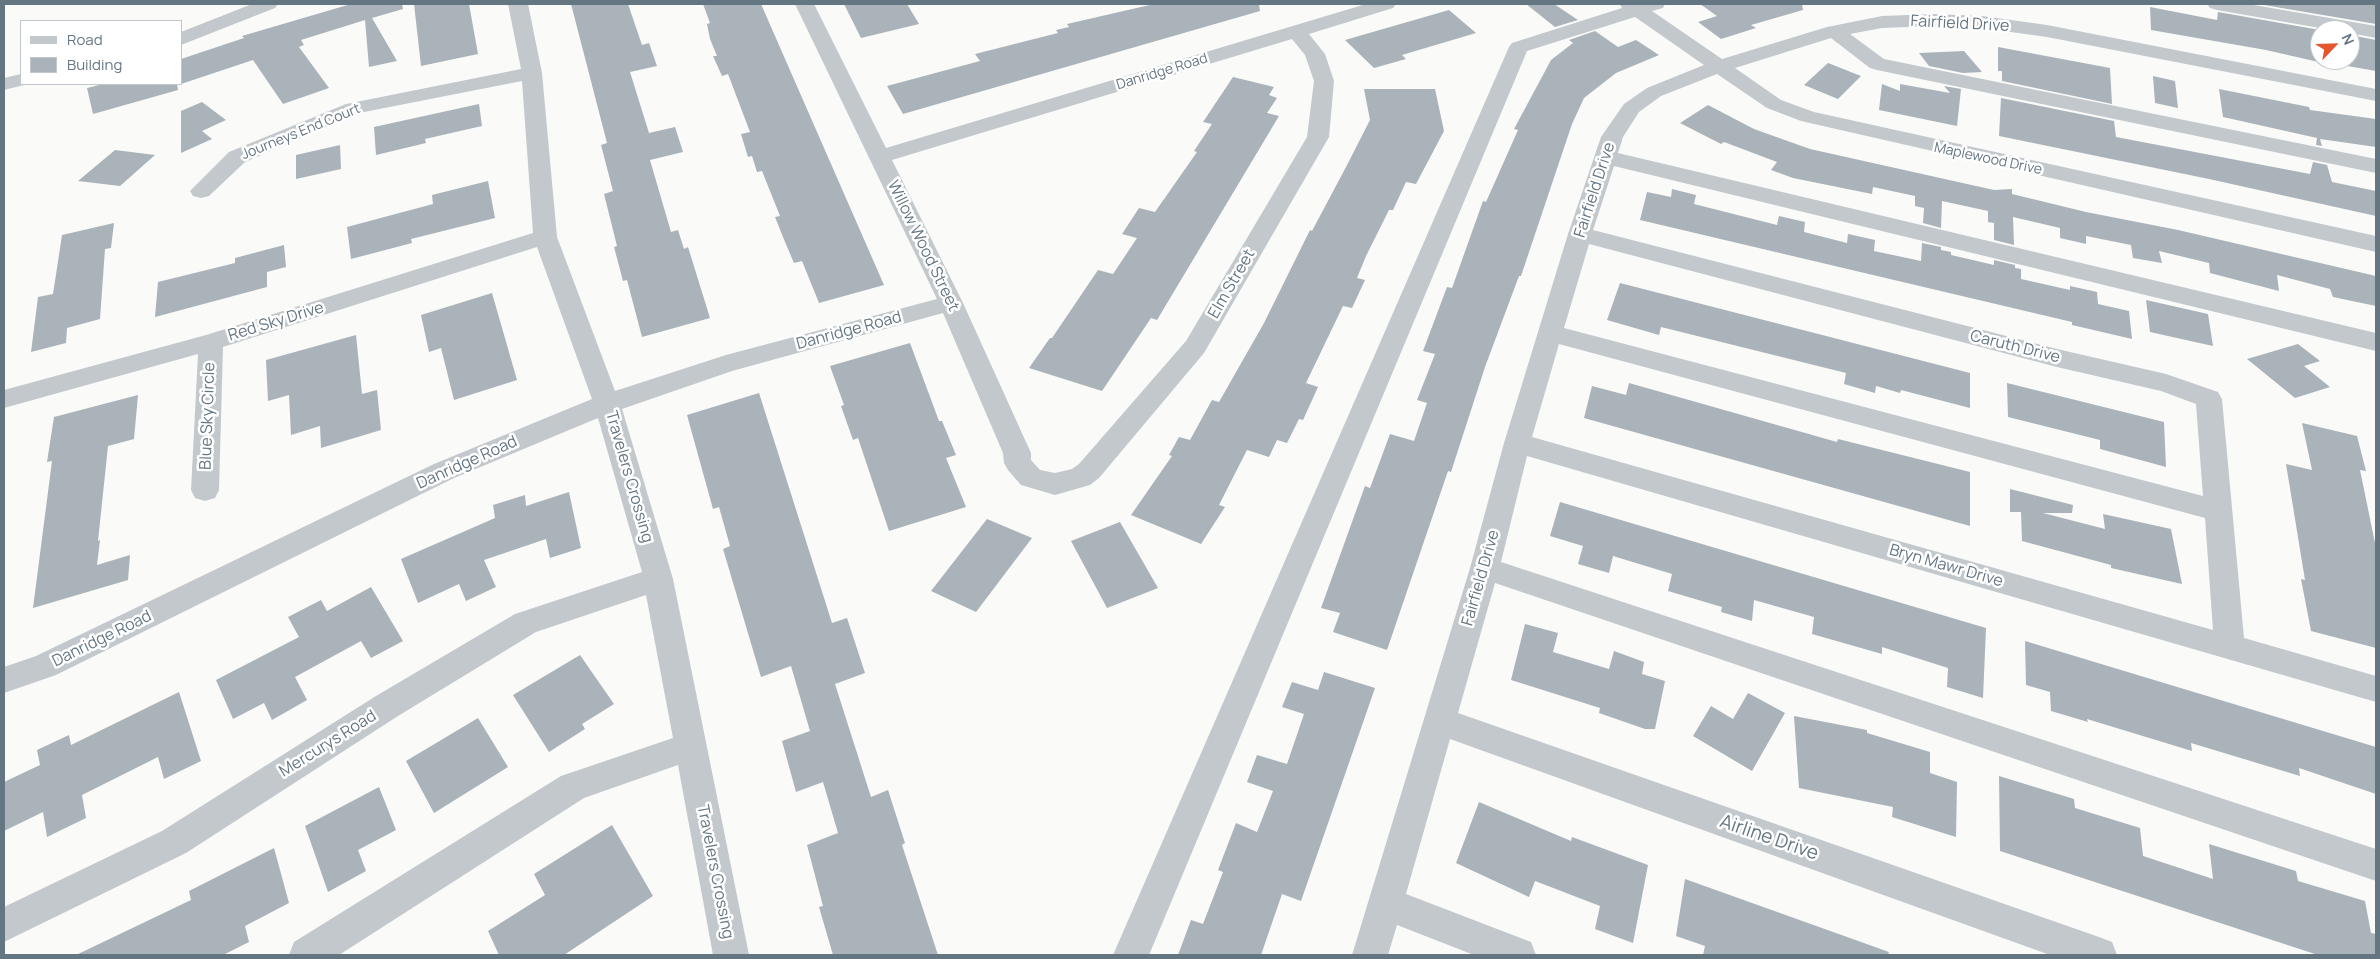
<!DOCTYPE html>
<style>
body{margin:0}
#map{position:relative;width:2380px;height:959px;overflow:hidden;background:#fafaf8;font-family:Manrope,sans-serif}
canvas{display:block}
.frame{position:absolute;inset:0;border:5px solid #657683;pointer-events:none}
.legend{position:absolute;left:20px;top:20px;width:162px;height:65px;box-sizing:border-box;background:#fff;border:1px solid #c1c8cd;margin:0;padding:6px 9px;list-style:none;font-size:15px;color:#657683}
.legend li{display:flex;align-items:center;gap:10px;height:25px}
.legend b{width:25px;border:1px solid #c1c8cd}
.north{position:absolute;left:2310px;top:20px;width:50px;height:50px;box-sizing:border-box;background:#fff;border:1px solid #c1c8cd;border-radius:50%;rotate:66deg;font-size:14px;font-weight:700;line-height:20px;text-align:center;color:#657683}
.north::after{content:'';display:block;margin:auto;width:18px;height:22px;background:#e4572e;clip-path:polygon(50% 0,100% 100%,50% 72%,0 100%)}
</style>
<div id="map">
<canvas width="2380" height="959"></canvas>
<div class="frame"></div>
<ul class="legend">
<li><b style="height:6px;background:#c3c8cc"></b>Road</li>
<li><b style="height:14px;background:#aab3b9"></b>Building</li>
</ul>
<div class="north">N</div>
</div>
<script>
const c = document.querySelector('canvas').getContext('2d');
c.lineJoin = 'round';
function fillPath(path, color) {
  c.fillStyle = color;
  c.fill(path, 'evenodd');
}
function poly(rows) {
  const path = new Path2D();
  for (const r of rows) {
    path.moveTo(r[0], r[1]);
    for (let i = 2; i < r.length; i += 2) path.lineTo(r[i], r[i + 1]);
  }
  return path;
}
function label(font, color, halo, rows, align = 'center') {
  c.font = font + ' Manrope,sans-serif';
  c.lineWidth = 5;
  c.setLineDash([]);
  c.textBaseline = 'middle';
  c.strokeStyle = halo;
  c.fillStyle = color;
  for (const [text, x, y, turn = 0] of rows) {
    c.save();
    c.translate(x, y);
    c.rotate((+turn || 0) * Math.PI / 180);
    c.textAlign = isNaN(turn) ? turn : align;
    if (halo) c.strokeText(text, 0, 0);
    c.fillText(text, 0, 0);
    c.restore();
  }
}
const building = poly([
 [351,4,402,4,403,9,372,18,397,61,369,67,365,20,301,40,304,45,299,47,329,88,283,104,253,60,181,84,181,59,244,38,242,36],
 [414,4,469,4,478,54,421,66],
 [571,4,628,4,642,45,649,43,657,66,630,72,649,133,675,127,683,152,650,160,671,232,678,230,684,249,688,247,710,318,642,337,627,280,623,281,614,247,617,246,604,194,613,191,601,145,607,143],
 [703,4,761,4,884,285,819,303,802,261,794,263,785,242,775,217,780,216,762,171,757,172,752,156,748,157,741,134,750,132,728,74,722,76,713,56,717,56,710,39,707,24,710,23],
 [844,4,907,4,919,24,861,38],
 [1154,4,1259,4,1260,11,903,114,887,86,980,61,975,54,1058,33,1056,30,1069,27,1067,24],
 [1526,4,1554,4,1578,20,1555,27],
 [1700,4,1802,4,1803,10,1751,25,1756,28,1721,39,1698,22,1717,16],
 [2258,4,2376,4,2376,24],
 [2150,7,2217,20,2218,12,2320,30,2320,60,2350,60,2350,35,2376,40,2376,71,2336,64,2336,66,2266,50,2151,30],
 [1449,10,1476,33,1402,55,1406,59,1374,68,1345,40],
 [1595,31,1618,47,1636,40,1659,55,1616,73,1584,98,1572,124,1521,276,1519,276,1485,367,1451,472,1448,471,1387,650,1333,632,1340,613,1321,608,1365,486,1370,488,1390,434,1414,441,1427,403,1417,400,1435,354,1423,351,1447,287,1452,288,1483,201,1486,202,1518,130,1514,129,1551,60,1573,43,1569,40],
 [1998,47,2110,68,2112,104,2002,81,2002,71,1998,71],
 [1964,51,1982,72,1963,73,1929,66,1919,53],
 [1828,63,1861,76,1838,99,1804,85],
 [2153,76,2175,81,2178,108,2155,103],
 [1233,77,1274,87,1269,95,1277,98,1267,113,1279,116,1157,320,1151,318,1102,391,1029,368,1050,338,1052,338,1098,270,1113,274,1137,238,1122,234,1139,208,1155,212,1197,152,1194,151,1212,124,1203,122],
 [103,84,177,84,178,90,93,114,87,88],
 [1882,84,1900,91,1900,84,1950,93,1944,86,1961,89,1957,126,1879,110],
 [1364,89,1435,89,1444,131,1416,184,1406,182,1393,210,1389,210,1366,256,1357,278,1365,280,1352,308,1343,306,1306,383,1318,387,1303,420,1299,419,1287,443,1277,440,1269,457,1247,450,1219,505,1225,507,1201,544,1131,515,1172,456,1169,455,1179,437,1190,440,1212,400,1219,402,1264,323,1310,230,1312,231,1346,167,1370,120],
 [2219,89,2309,107,2310,110,2376,119,2376,147,2320,139,2322,146,2316,145,2317,138,2223,117],
 [2001,98,2114,121,2116,137,2310,174,2313,162,2327,165,2332,182,2376,191,2376,216,2209,179,1999,136],
 [202,102,226,120,202,131,212,139,181,153,181,111],
 [479,104,482,126,425,139,426,143,376,155,374,127],
 [1708,105,1754,129,1810,149,1994,190,2012,189,2012,194,2086,212,2178,230,2376,276,2376,306,2333,297,2330,289,2277,275,2279,291,2210,273,2209,263,2159,251,2162,263,2133,258,2131,245,2086,236,2086,244,2060,238,2060,228,2013,217,2014,245,1994,240,1994,223,1988,222,1988,211,1942,201,1941,228,1923,223,1924,208,1915,206,1915,196,1873,187,1872,194,1793,178,1771,170,1777,162,1724,142,1721,144,1680,123],
 [340,145,341,169,296,179,296,155],
 [115,150,155,155,120,186,78,181],
 [488,181,495,218,411,239,412,243,351,259,347,227,433,204,432,195],
 [1672,189,1696,195,1694,204,1777,225,1779,216,1805,222,1804,232,1847,243,1848,234,1875,240,1874,251,1921,261,1922,243,1941,247,1941,250,1951,252,1951,255,1994,265,1994,260,2015,265,2015,268,2021,269,2021,279,2070,290,2070,286,2097,292,2098,304,2129,311,2132,339,2072,325,2072,322,1640,220,1647,192,1671,197],
 [114,223,111,248,105,249,100,319,67,328,66,343,31,352,38,297,53,294,62,235],
 [284,245,286,267,267,272,267,287,155,317,158,282,235,263,235,258],
 [1620,283,1970,373,1970,408,1901,390,1900,393,1876,386,1875,393,1844,384,1846,373,1661,327,1659,335,1607,320],
 [492,293,517,380,454,400,441,348,429,352,421,315],
 [2146,300,2208,314,2213,346,2150,332],
 [356,335,362,394,377,390,381,430,321,448,320,426,291,435,289,395,268,401,266,360],
 [910,343,939,421,942,421,956,455,946,458,966,507,889,531,858,438,853,440,841,406,844,405,830,366],
 [2298,344,2320,361,2304,366,2330,387,2295,398,2247,359],
 [1629,383,1837,442,1838,439,1970,472,1970,526,1584,418,1592,386,1626,395],
 [2007,383,2164,422,2166,467,2100,449,2100,440,2008,417],
 [759,393,832,623,847,618,865,673,835,684,871,797,888,790,905,843,902,845,938,955,833,955,819,907,823,906,807,845,838,833,823,782,796,792,782,741,810,731,791,666,761,677,723,549,730,546,719,507,713,509,687,415],
 [138,395,134,439,108,446,98,541,100,540,97,565,130,555,128,580,33,608,52,461,47,462,54,417],
 [2302,423,2357,436,2366,471,2360,470,2376,548,2376,648,2311,631,2301,579,2305,580,2286,464,2312,470],
 [2010,489,2073,505,2072,513,2043,513,2105,529,2103,514,2171,529,2182,584,2111,568,2111,565,2022,541,2021,512,2010,512],
 [569,492,581,548,550,558,546,539,484,560,496,587,466,601,459,584,418,603,401,559,495,518,493,505,525,495,526,506],
 [1560,502,1986,628,1983,698,1947,687,1948,668,1882,647,1882,654,1812,634,1814,617,1754,600,1752,621,1721,612,1722,607,1668,591,1672,574,1613,556,1609,573,1578,564,1583,546,1550,536],
 [987,519,1032,538,976,612,931,591],
 [1120,522,1158,588,1107,608,1071,541],
 [371,587,403,641,371,658,361,641,295,677,307,700,272,720,264,703,233,719,216,680,299,637,288,617,321,600,327,611],
 [1525,624,1558,633,1553,652,1609,669,1614,651,1644,662,1642,674,1665,681,1655,729,1645,729,1599,713,1600,708,1511,680],
 [2025,641,2376,747,2376,794,2299,768,2300,776,2191,743,2192,751,2087,719,2088,722,2051,711,2050,692,2026,685],
 [580,655,614,704,582,724,585,729,549,752,513,695],
 [1324,672,1375,688,1301,901,1282,894,1261,955,1178,955,1191,920,1203,924,1223,872,1218,870,1236,823,1257,832,1273,791,1247,782,1257,755,1287,764,1304,714,1282,707,1292,682,1318,690],
 [179,692,201,761,164,779,158,757,82,795,86,818,47,837,43,812,4,831,4,782,40,765,37,750,69,735,71,745],
 [1748,693,1785,713,1752,771,1693,736,1711,706,1733,719],
 [1794,716,1867,730,1867,733,1930,752,1930,773,1957,782,1956,837,1892,817,1893,807,1799,788],
 [478,718,508,767,434,813,406,761],
 [1999,776,2074,799,2075,808,2140,828,2143,856,2213,879,2209,844,2296,871,2298,881,2365,901,2371,933,2376,934,2376,955,2318,955,2000,851],
 [379,787,396,830,358,850,366,871,328,892,305,826],
 [1479,802,1571,841,1572,837,1648,865,1633,943,1595,929,1600,906,1535,881,1529,897,1456,863],
 [612,825,653,896,564,955,499,955,488,931,545,895,534,874],
 [274,848,289,903,245,926,249,942,223,955,76,955,191,900,189,891],
 [1685,879,1889,952,1888,955,1703,955,1705,946,1676,936]
]);
const minor = poly([
 [252,4,278,4,275,8,181,45,181,32,252,4],
 [508,4,528,4,542,73,557,237,615,391,726,355,937,299,795,4,814,4,886,148,1366,4,1396,4,1393,8,1309,34,1325,54,1334,81,1329,137,1204,353,1099,478,1090,485,1055,495,1021,485,1008,470,1004,463,1003,453,943,313,732,371,622,409,673,579,749,955,713,955,678,765,584,798,339,955,289,955,294,942,561,776,673,738,646,595,536,632,398,716,186,853,4,942,4,907,162,831,376,696,515,614,642,572,598,418,454,478,56,675,4,693,4,667,36,656,434,464,592,399,537,247,223,347,219,490,215,498,205,501,195,498,191,490,198,354,4,408,4,390,206,335,533,233,522,81,359,113,245,162,209,196,201,198,193,196,190,191,229,152,346,104,521,69,508,4],
 [1292,39,1305,55,1314,81,1307,137,1186,341,1079,464,1072,469,1055,473,1040,470,1031,460,1031,453,963,303,892,160,1292,39],
 [1620,4,1665,4,1663,8,1652,11,1722,59,1827,27,1882,16,1934,14,1982,16,2047,25,2376,89,2376,101,2047,37,1982,28,1934,26,1882,28,1850,34,1884,59,2376,159,2376,173,1877,70,1870,68,1831,38,1735,68,1781,100,1814,112,2376,236,2376,252,1801,121,1767,108,1717,74,1661,96,1639,112,1623,137,1618,153,2376,333,2376,351,1614,166,1593,230,2057,349,2166,374,2218,392,2222,399,2244,638,2376,676,2376,702,1527,456,1501,562,2376,849,2376,881,1495,583,1458,713,2099,937,2112,942,2117,955,2050,955,1450,739,1406,894,1531,942,1536,955,1474,955,1397,925,1388,955,1352,955,1470,568,1504,443,1568,234,1601,137,1624,104,1647,88,1704,65,1635,17,1527,51,1149,955,1113,955,1509,47,1512,43,1622,8,1620,4],
 [1589,244,2057,367,2161,391,2196,404,2203,496,1564,328,1589,244],
 [1559,344,2205,518,2213,630,1532,437,1559,344],
 [2207,4,2248,4,2376,26,2376,38,2350,33,2350,30,2331,30,2217,10,2210,8,2207,4],
 [21,74,21,84,28,84,4,90,4,78,21,74]
]);
const farStreetnames = [
 ["Danridge Road",1162,72,-17],
 ["Journeys End Court",301,132,-22],
 ["Maplewood Drive",1988,159,12]
];
const streetNames = [
 ["Fairfield Drive",1960,24,3],
 ["Fairfield Drive",1595,190,-72],
 ["Willow Wood Street",923,246,64],
 ["Elm Street",1232,284,-60],
 ["Red Sky Drive",276,322,-17],
 ["Danridge Road",849,331,-15],
 ["Caruth Drive",2015,347,14],
 ["Blue Sky Circle",208,416,-88],
 ["Danridge Road",467,463,-24],
 ["Travelers Crossing",629,477,74],
 ["Bryn Mawr Drive",1946,566,16],
 ["Fairfield Drive",1481,578,-74],
 ["Danridge Road",102,639,-26],
 ["Mercurys Road",328,744,-32],
 ["Travelers Crossing",715,872,79]
];
const nearStreetnames = [
 ["Airline Drive",1769,838,19]
];
fillPath(building, '#aab3b9');
fillPath(minor, '#c3c8cc');
label('14px', '#657683', '#fff', farStreetnames);
label('16px', '#657683', '#fff', streetNames);
label('19px', '#657683', '#fff', nearStreetnames);
</script>
